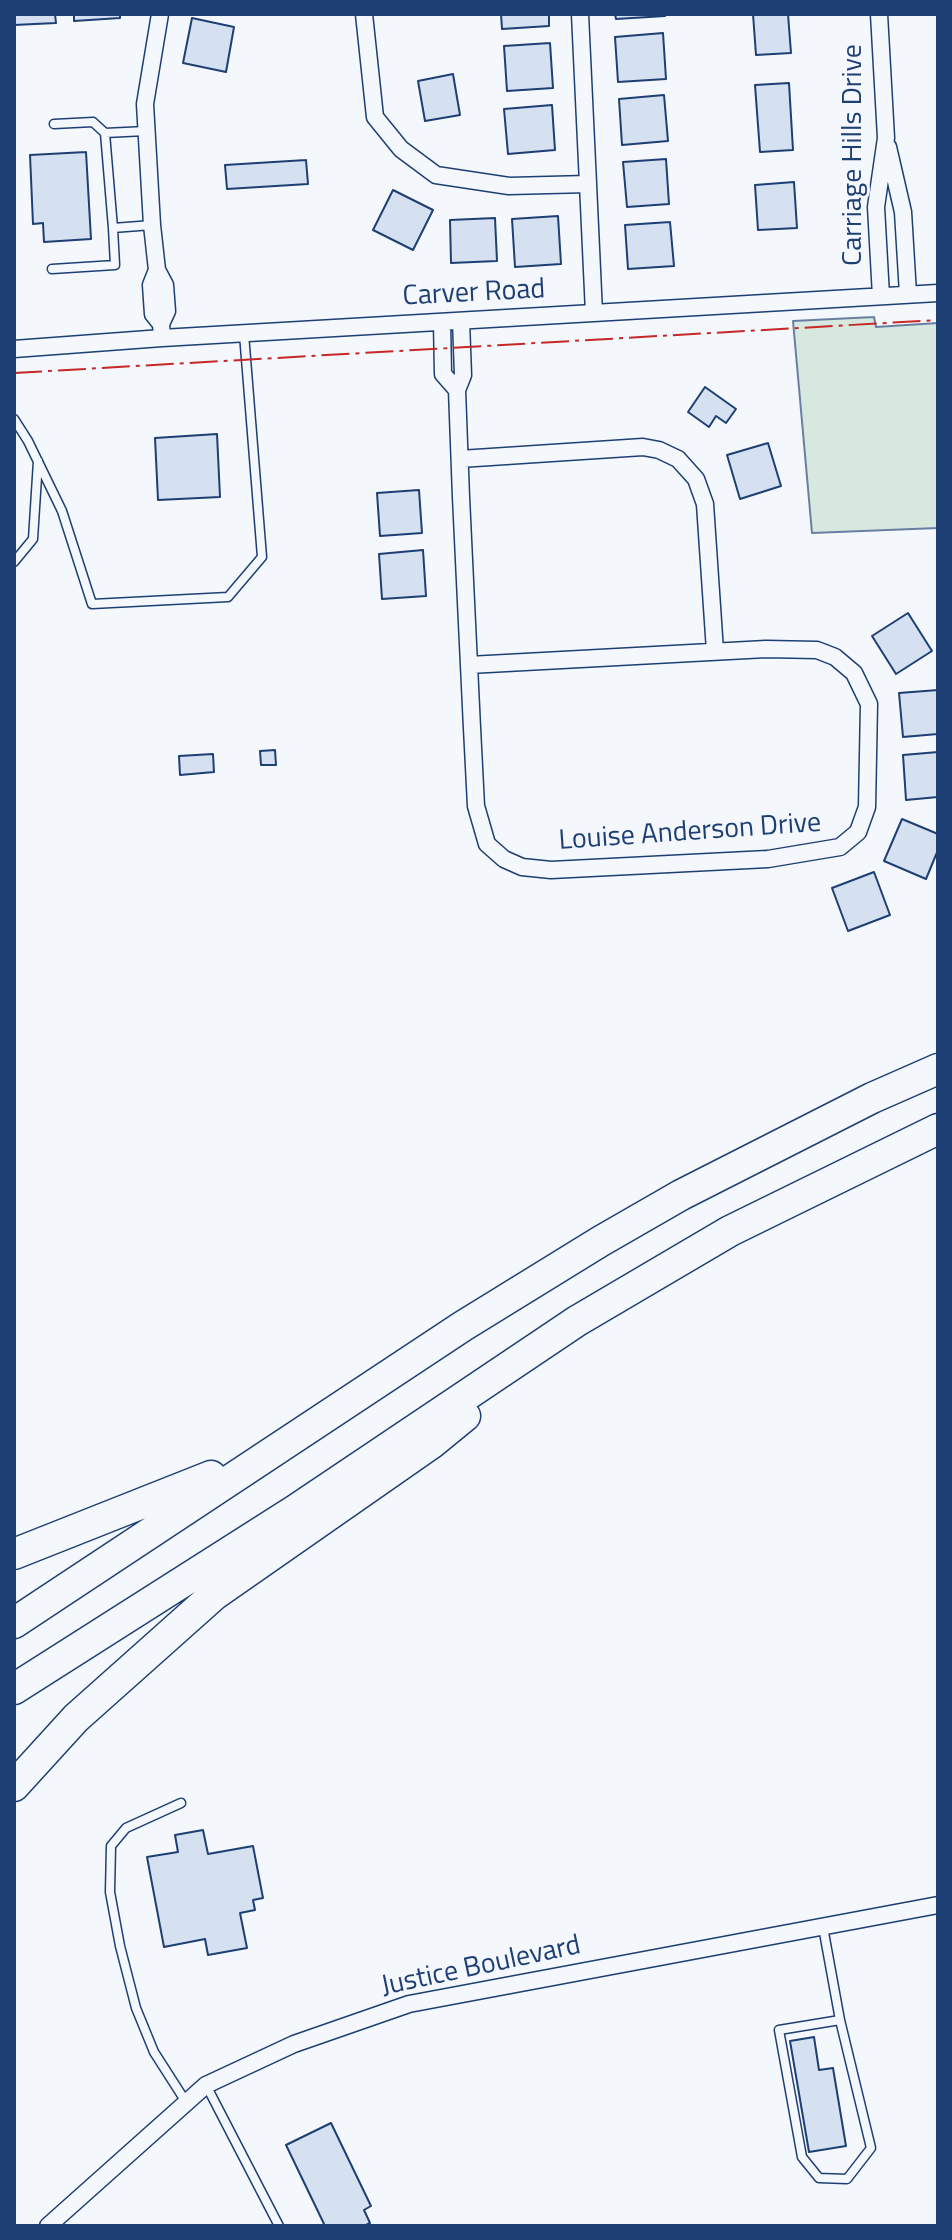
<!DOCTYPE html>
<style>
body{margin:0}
#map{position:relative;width:952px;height:2240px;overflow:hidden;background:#f4f7fb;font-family:"Titillium Web",sans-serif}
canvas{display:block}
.frame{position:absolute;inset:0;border:16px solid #1d3f73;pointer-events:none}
</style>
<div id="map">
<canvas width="952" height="2240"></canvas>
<div class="frame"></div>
</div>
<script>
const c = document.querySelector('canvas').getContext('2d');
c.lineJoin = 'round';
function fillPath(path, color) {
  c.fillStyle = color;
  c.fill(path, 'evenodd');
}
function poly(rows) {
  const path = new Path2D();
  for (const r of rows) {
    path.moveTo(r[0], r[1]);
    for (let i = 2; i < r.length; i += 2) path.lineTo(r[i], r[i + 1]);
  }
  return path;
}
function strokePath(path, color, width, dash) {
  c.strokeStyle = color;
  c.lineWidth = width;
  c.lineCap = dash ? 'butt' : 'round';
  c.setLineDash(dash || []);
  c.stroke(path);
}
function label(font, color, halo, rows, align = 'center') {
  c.font = font + ' "Titillium Web",sans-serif';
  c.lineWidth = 6;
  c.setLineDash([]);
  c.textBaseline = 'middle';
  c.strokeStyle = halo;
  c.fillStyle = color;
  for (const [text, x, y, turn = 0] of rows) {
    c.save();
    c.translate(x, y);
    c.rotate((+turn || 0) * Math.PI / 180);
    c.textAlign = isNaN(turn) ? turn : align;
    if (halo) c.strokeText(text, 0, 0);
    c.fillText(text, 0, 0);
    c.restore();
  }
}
const green = poly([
 [874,317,876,327,938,323,938,528,812,533,793,321,874,317]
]);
const building = poly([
 [14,14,55,14,56,23,14,25,14,14],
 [74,14,120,14,120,18,74,21,74,14],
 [501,14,549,14,549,26,502,29,501,14],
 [615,14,664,14,665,16,616,19,615,14],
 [753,14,788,14,791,53,756,55,753,14],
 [192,18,234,27,226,72,183,63,192,18],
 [663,33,666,79,618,82,615,37,663,33],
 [550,43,553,88,507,91,504,46,550,43],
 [453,74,460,115,425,121,418,81,453,74],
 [789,83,793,150,760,152,755,85,789,83],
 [664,95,668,141,622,145,619,99,664,95],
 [552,105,555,150,508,154,504,109,552,105],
 [86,152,91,239,44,242,43,223,33,224,30,155,86,152],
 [666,159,669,204,627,207,623,162,666,159],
 [306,160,308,184,227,189,225,165,306,160],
 [794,182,797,228,758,230,755,185,794,182],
 [393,190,433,210,413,250,373,230,393,190],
 [558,216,561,264,515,267,512,219,558,216],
 [495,218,497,261,451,263,450,220,495,218],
 [670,222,674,266,628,269,625,225,670,222],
 [705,387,736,409,726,423,716,416,709,427,688,412,705,387],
 [217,434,220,497,158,500,155,438,217,434],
 [768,443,781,486,740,499,727,455,768,443],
 [419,490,422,533,380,536,377,493,419,490],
 [423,550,426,596,382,599,379,554,423,550],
 [908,613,932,651,896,674,872,636,908,613],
 [938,690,938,734,903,737,899,693,938,690],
 [275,750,276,765,261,765,260,751,275,750],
 [938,752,938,797,906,800,903,755,938,752],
 [213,754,214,772,180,775,179,756,213,754],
 [902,819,938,834,938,850,926,879,884,861,902,819],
 [874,872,890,915,848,931,832,888,874,872],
 [203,1830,208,1854,253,1846,263,1898,253,1900,255,1910,240,1913,247,1948,208,1955,205,1939,164,1947,147,1857,178,1852,175,1835,203,1830],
 [814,2037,819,2070,833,2068,846,2146,809,2152,790,2041,814,2037],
 [331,2123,371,2206,364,2210,370,2223,364,2226,325,2226,286,2145,331,2123]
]);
const service = poly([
 [54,124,93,122,105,133,146,131],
 [105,133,113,228],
 [52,269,115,265,113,228,152,225],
 [14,419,28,441,62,511,92,604,228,597,262,557,244,334],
 [14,562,33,539,38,461],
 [181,1803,126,1828,111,1846,110,1892,120,1946,136,2008,154,2052,186,2102],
 [823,1927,840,2020,779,2030,802,2157,819,2178,847,2179,871,2148,840,2020],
 [206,2085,279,2226]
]);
const minor = poly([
 [160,14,145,104,152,225,157,270,165,285,167,311,161,324,162,338],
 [364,14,375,117,401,149,436,175,509,186,588,184,580,14],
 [879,14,886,138,876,207,881,296],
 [888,147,903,212,908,294],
 [588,184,594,313],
 [157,270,151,285,153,314,161,324],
 [442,322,443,374,457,390,461,497,472,728,476,806,487,844,504,859,522,867,551,870,768,859,840,847,858,832,867,807,869,704,854,673,835,657,817,650,766,649,469,665],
 [14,349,162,338,938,293],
 [457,390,463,375,461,321],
 [460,459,643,447,659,450,678,459,696,479,705,504,715,651],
 [48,2226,206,2085,294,2044,409,2004,938,1905]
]);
const motorway = poly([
 [14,1554,211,1476],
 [14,1623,463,1326,601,1241,681,1195,872,1098,938,1069],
 [14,1689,294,1511,577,1321,730,1231,938,1129],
 [14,1786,76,1718,214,1595,432,1443,465,1416]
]);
const power = poly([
 [14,373,938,320]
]);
const streetNames = [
 ["Carriage Hills Drive",854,155,-90],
 ["Carver Road",474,294,-3],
 ["Louise Anderson Drive",690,833,-4],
 ["Justice Boulevard",481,1967,-12]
];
fillPath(green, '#d7e8df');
strokePath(green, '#687fa3', 2);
fillPath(building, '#d5e0f0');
strokePath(building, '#1d3f73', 2);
strokePath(service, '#1d3f73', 11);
strokePath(minor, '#1d3f73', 19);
strokePath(motorway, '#1d3f73', 33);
strokePath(service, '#f4f7fb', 8);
strokePath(minor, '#f4f7fb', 16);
strokePath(motorway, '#f4f7fb', 30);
strokePath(power, '#c62828', 2, [28, 6, 4, 6]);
label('28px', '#1d3f73', '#f4f7fb', streetNames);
</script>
